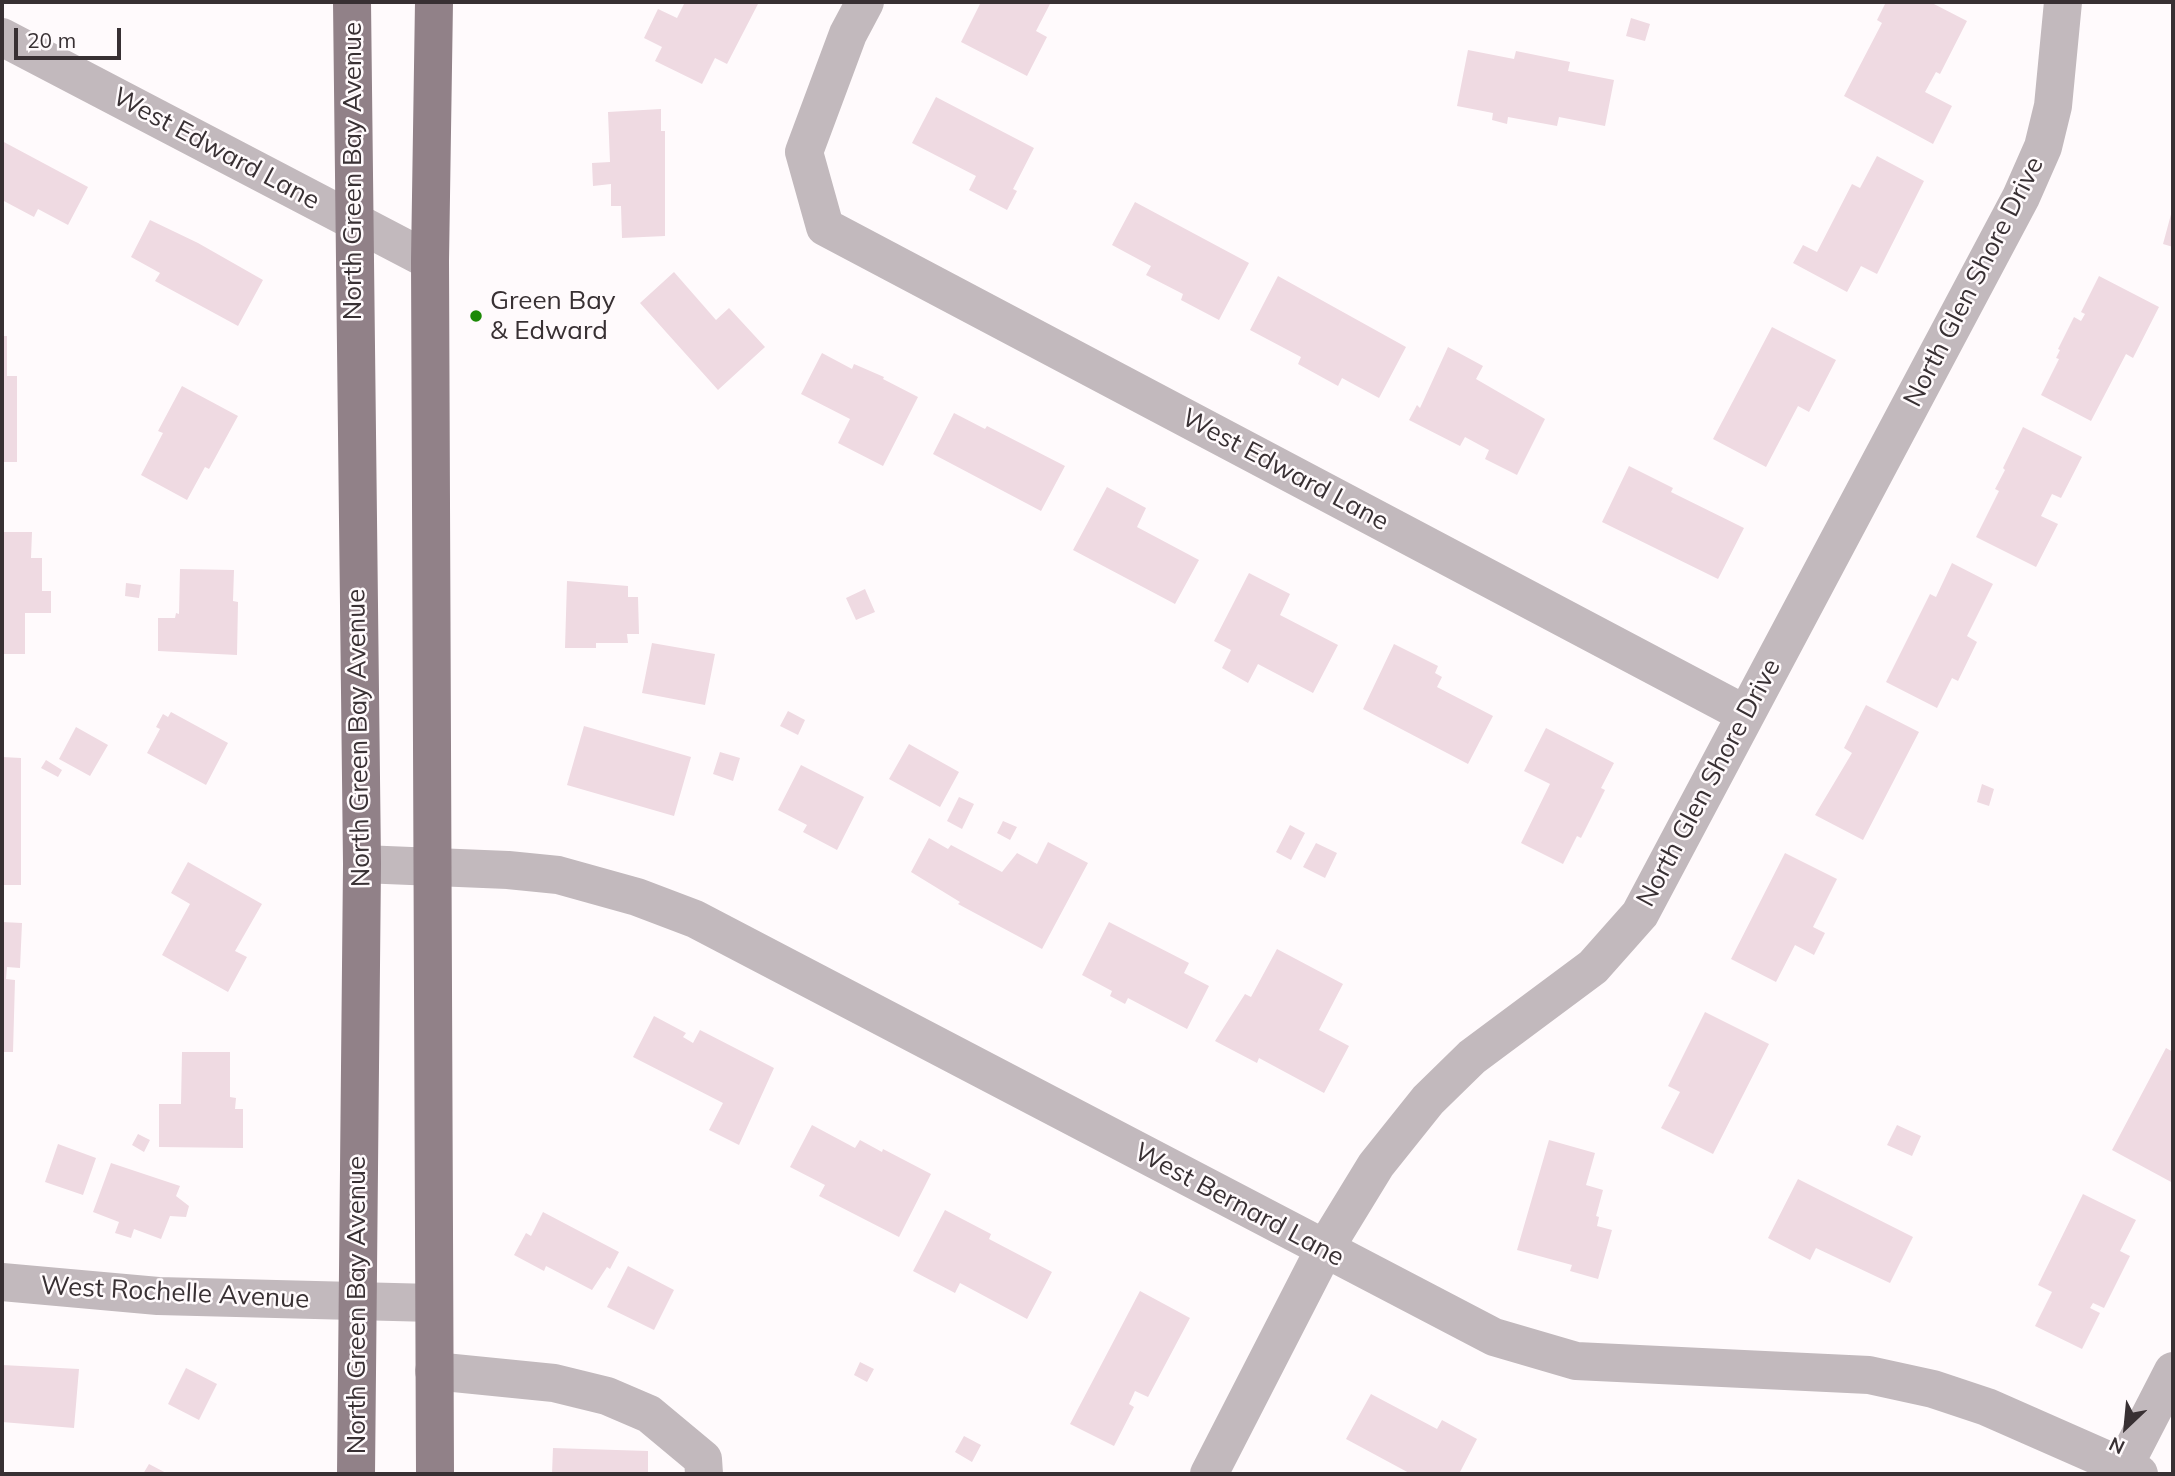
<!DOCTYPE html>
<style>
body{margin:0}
#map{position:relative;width:2175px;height:1476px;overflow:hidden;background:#fffafc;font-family:Mulish,sans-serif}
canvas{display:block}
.frame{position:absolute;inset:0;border:4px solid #383033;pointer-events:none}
.north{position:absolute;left:2091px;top:1392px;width:70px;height:70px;-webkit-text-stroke:5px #fffafc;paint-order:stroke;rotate:206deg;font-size:19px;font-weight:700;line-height:28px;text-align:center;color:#383033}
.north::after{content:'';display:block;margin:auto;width:24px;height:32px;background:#383033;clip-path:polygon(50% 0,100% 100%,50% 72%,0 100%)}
.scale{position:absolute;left:14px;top:28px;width:107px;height:32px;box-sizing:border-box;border:4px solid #383033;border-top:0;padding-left:9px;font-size:21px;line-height:24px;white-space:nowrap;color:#383033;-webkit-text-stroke:5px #fffafc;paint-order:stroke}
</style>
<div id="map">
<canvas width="2175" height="1476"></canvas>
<div class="frame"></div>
<div class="north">N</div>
<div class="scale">20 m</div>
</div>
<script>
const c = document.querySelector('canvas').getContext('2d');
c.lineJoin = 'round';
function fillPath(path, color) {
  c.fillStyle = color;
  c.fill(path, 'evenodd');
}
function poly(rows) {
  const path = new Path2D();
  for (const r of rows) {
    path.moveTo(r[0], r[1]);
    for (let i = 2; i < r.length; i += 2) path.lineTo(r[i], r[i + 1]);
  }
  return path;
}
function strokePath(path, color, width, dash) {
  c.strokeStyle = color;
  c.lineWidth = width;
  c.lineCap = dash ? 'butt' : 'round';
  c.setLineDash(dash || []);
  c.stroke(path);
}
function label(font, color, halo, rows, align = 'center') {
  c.font = font + ' Mulish,sans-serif';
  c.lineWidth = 5;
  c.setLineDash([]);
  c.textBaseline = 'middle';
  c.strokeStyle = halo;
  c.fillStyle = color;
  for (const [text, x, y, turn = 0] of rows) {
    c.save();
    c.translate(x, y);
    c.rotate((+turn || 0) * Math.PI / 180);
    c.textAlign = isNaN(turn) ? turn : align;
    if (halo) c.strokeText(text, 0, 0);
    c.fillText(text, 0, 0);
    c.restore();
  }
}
const building = poly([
 [685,2,759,2,727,64,715,58,702,84,655,61,662,47,644,38,658,9,677,18],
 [981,2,1051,2,1036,31,1047,37,1027,76,961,42],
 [1886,2,1930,2,1967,21,1940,74,1936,72,1925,92,1952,106,1933,144,1844,96,1882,23,1877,20],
 [1631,18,1650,24,1645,41,1626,36],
 [1468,50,1514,59,1516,51,1570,62,1568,71,1614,80,1605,126,1559,117,1557,126,1508,117,1507,124,1492,120,1493,113,1457,106],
 [936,97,1034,148,1013,189,1017,191,1007,210,969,190,976,176,912,143],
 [661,109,661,131,665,131,665,236,622,238,621,206,611,206,611,184,593,186,592,163,610,162,608,112],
 [2,141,88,187,68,225,38,209,34,217,2,200],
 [1877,156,1924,181,1877,274,1861,266,1847,292,1793,263,1803,245,1817,252,1852,184,1860,188],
 [1135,202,1249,263,1219,320,1181,300,1183,294,1146,275,1151,266,1112,245],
 [2173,207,2173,247,2163,244],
 [150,220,198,243,263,280,238,326,155,281,160,273,131,257],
 [674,272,716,320,729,308,765,347,718,390,640,303],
 [1278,276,1406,347,1379,398,1342,378,1338,386,1298,364,1301,357,1250,330],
 [2099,276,2159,307,2133,358,2126,354,2091,421,2041,395,2059,359,2056,358,2060,350,2058,349,2074,317,2081,321,2085,314,2081,312],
 [1772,327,1836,360,1809,412,1798,406,1766,467,1713,439],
 [2,336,7,336,7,376,17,376,17,462,2,462],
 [1448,347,1483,366,1476,379,1545,419,1517,475,1485,459,1489,450,1465,437,1460,446,1409,420,1417,405,1420,408],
 [822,353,852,369,854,364,884,377,883,379,918,397,883,466,838,443,850,419,801,394],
 [182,386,238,416,209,469,205,467,187,500,141,475,163,433,158,431],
 [954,413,985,429,987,426,1065,466,1041,511,933,454],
 [2023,427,2082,457,2061,498,2052,494,2041,516,2058,524,2036,567,1976,537,1999,491,1995,489,2005,470,2003,468],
 [1629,466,1673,488,1671,492,1744,528,1718,579,1602,522],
 [1107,487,1146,508,1137,527,1199,560,1175,604,1073,550],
 [2,532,32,532,31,558,42,558,42,591,51,591,51,613,25,613,25,654,2,654],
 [1952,563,1993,584,1967,636,1977,642,1958,681,1952,678,1937,708,1886,682,1930,594,1936,597],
 [180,569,234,570,233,601,238,602,237,655,158,651,158,618,175,618,176,613,179,614],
 [1249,573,1290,594,1280,615,1338,645,1313,693,1258,664,1248,683,1222,668,1231,650,1214,641],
 [567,581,628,586,628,597,638,597,639,634,627,634,628,643,596,643,596,648,565,648],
 [126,583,141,585,139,598,125,596],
 [865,589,875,612,856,620,846,598],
 [652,643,715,654,705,705,642,693],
 [1394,644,1438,666,1435,673,1442,677,1437,687,1493,716,1468,764,1363,709],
 [1866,705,1919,732,1863,840,1815,815,1852,753,1844,748],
 [788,711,805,720,798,735,780,726],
 [171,712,228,743,206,785,147,753,160,729,156,727,163,714,168,717],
 [584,726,691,757,674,816,567,785],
 [76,727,108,745,90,776,59,759],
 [1546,728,1614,763,1601,788,1605,790,1581,838,1577,836,1563,864,1521,843,1550,784,1524,771],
 [909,744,959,772,940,807,889,779],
 [720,752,740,758,733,781,713,774],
 [2,757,21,758,21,885,2,885],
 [46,760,62,770,58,777,41,768],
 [801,765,864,797,837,850,803,832,807,825,778,810],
 [1982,784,1994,789,1989,806,1977,802],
 [959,797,974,804,962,829,947,821],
 [1003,821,1017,827,1010,840,997,833],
 [1290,825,1305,833,1291,860,1276,852],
 [929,838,948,849,951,845,1002,872,1017,853,1037,864,1048,842,1088,863,1042,949,958,904,960,902,911,872],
 [1316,843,1337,853,1325,878,1303,867],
 [1785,853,1837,879,1813,927,1825,933,1814,955,1795,945,1776,982,1731,959],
 [188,862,262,904,235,951,247,957,228,992,162,955,190,904,171,893],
 [2,922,22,923,20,968,7,967,6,979,15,980,13,1052,2,1052],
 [1109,922,1189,963,1184,973,1209,986,1187,1029,1128,998,1125,1004,1110,996,1112,991,1082,975],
 [1277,949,1343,984,1319,1030,1349,1046,1324,1093,1259,1058,1257,1063,1215,1041,1245,994,1251,997],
 [1705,1012,1769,1044,1713,1154,1661,1128,1680,1092,1668,1086],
 [654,1016,686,1033,683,1037,693,1043,700,1030,774,1068,739,1145,709,1130,723,1103,633,1057],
 [2166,1048,2173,1052,2173,1183,2112,1150],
 [182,1052,230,1052,230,1097,236,1098,235,1109,243,1109,243,1148,159,1147,159,1104,181,1104],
 [812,1125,855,1148,860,1140,882,1152,883,1149,931,1174,899,1237,819,1196,825,1185,790,1167],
 [1897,1125,1921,1136,1912,1156,1887,1145],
 [138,1134,150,1140,144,1152,132,1145],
 [1549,1140,1595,1153,1586,1185,1603,1190,1596,1216,1599,1217,1597,1226,1612,1230,1598,1279,1570,1271,1572,1265,1517,1250],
 [58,1144,96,1158,83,1195,45,1182],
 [111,1163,180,1186,176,1196,189,1206,186,1217,170,1216,161,1239,134,1229,131,1238,115,1233,119,1222,93,1212],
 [1798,1179,1913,1237,1890,1283,1816,1248,1810,1260,1768,1238],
 [2083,1194,2136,1220,2120,1251,2130,1256,2104,1308,2093,1303,2090,1308,2100,1313,2082,1349,2035,1326,2052,1292,2038,1285],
 [945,1210,991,1234,989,1239,1052,1272,1027,1319,960,1283,955,1293,913,1271],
 [543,1212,619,1252,610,1269,607,1267,592,1290,546,1266,544,1271,514,1255,526,1233,531,1236],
 [628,1266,674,1290,654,1330,607,1307],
 [1140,1291,1190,1318,1148,1397,1135,1391,1129,1404,1134,1407,1114,1446,1070,1424],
 [860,1362,874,1369,867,1382,854,1375],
 [2,1365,79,1369,74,1428,2,1422],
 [186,1368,217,1384,199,1420,168,1404],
 [1371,1394,1437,1429,1442,1420,1477,1439,1459,1474,1411,1474,1346,1439],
 [964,1436,981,1445,972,1462,955,1452],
 [553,1448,648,1451,648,1474,552,1474],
 [149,1464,168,1474,143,1474]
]);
const minor = poly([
 [865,2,848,34,804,152,825,227,1745,714],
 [2,37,430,261],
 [362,864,508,870,558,875,637,897,695,919,1494,1337,1576,1361,1869,1375,1933,1389,1987,1407,2139,1474],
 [2,1282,158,1296,433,1303],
 [434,1371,554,1383,607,1396,649,1414,703,1459,704,1474],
 [1209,1474,1324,1250,1376,1165,1428,1100,1472,1057,1593,967,1640,914,2021,197,2043,147,2053,106,2063,2],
 [2120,1474,2173,1371]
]);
const major = poly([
 [352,2,362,864,356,1474],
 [434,2,430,261,435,1474]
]);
const markers = [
 [476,316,7,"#1c8906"]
];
const streetNames = [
 ["West Edward Lane",216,149,28],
 ["North Green Bay Avenue",353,171,-90],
 ["North Glen Shore Drive",1974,282,-63],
 ["West Edward Lane",1285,470,28],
 ["North Green Bay Avenue",359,738,-91],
 ["North Glen Shore Drive",1709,783,-62],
 ["West Bernard Lane",1239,1205,28],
 ["West Rochelle Avenue",175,1293,3],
 ["North Green Bay Avenue",357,1305,-90]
];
const poiNames = [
 ["Green Bay",490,301],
 ["& Edward",490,331]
];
fillPath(building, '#efdae2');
strokePath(minor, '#c2b9bd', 38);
strokePath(major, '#918188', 38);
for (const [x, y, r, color] of markers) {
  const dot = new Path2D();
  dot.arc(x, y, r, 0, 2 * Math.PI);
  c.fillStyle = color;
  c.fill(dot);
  strokePath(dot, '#fffafc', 2.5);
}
label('26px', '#383033', '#fffafc', streetNames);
label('26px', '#383033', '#fffafc', poiNames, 'left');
</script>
